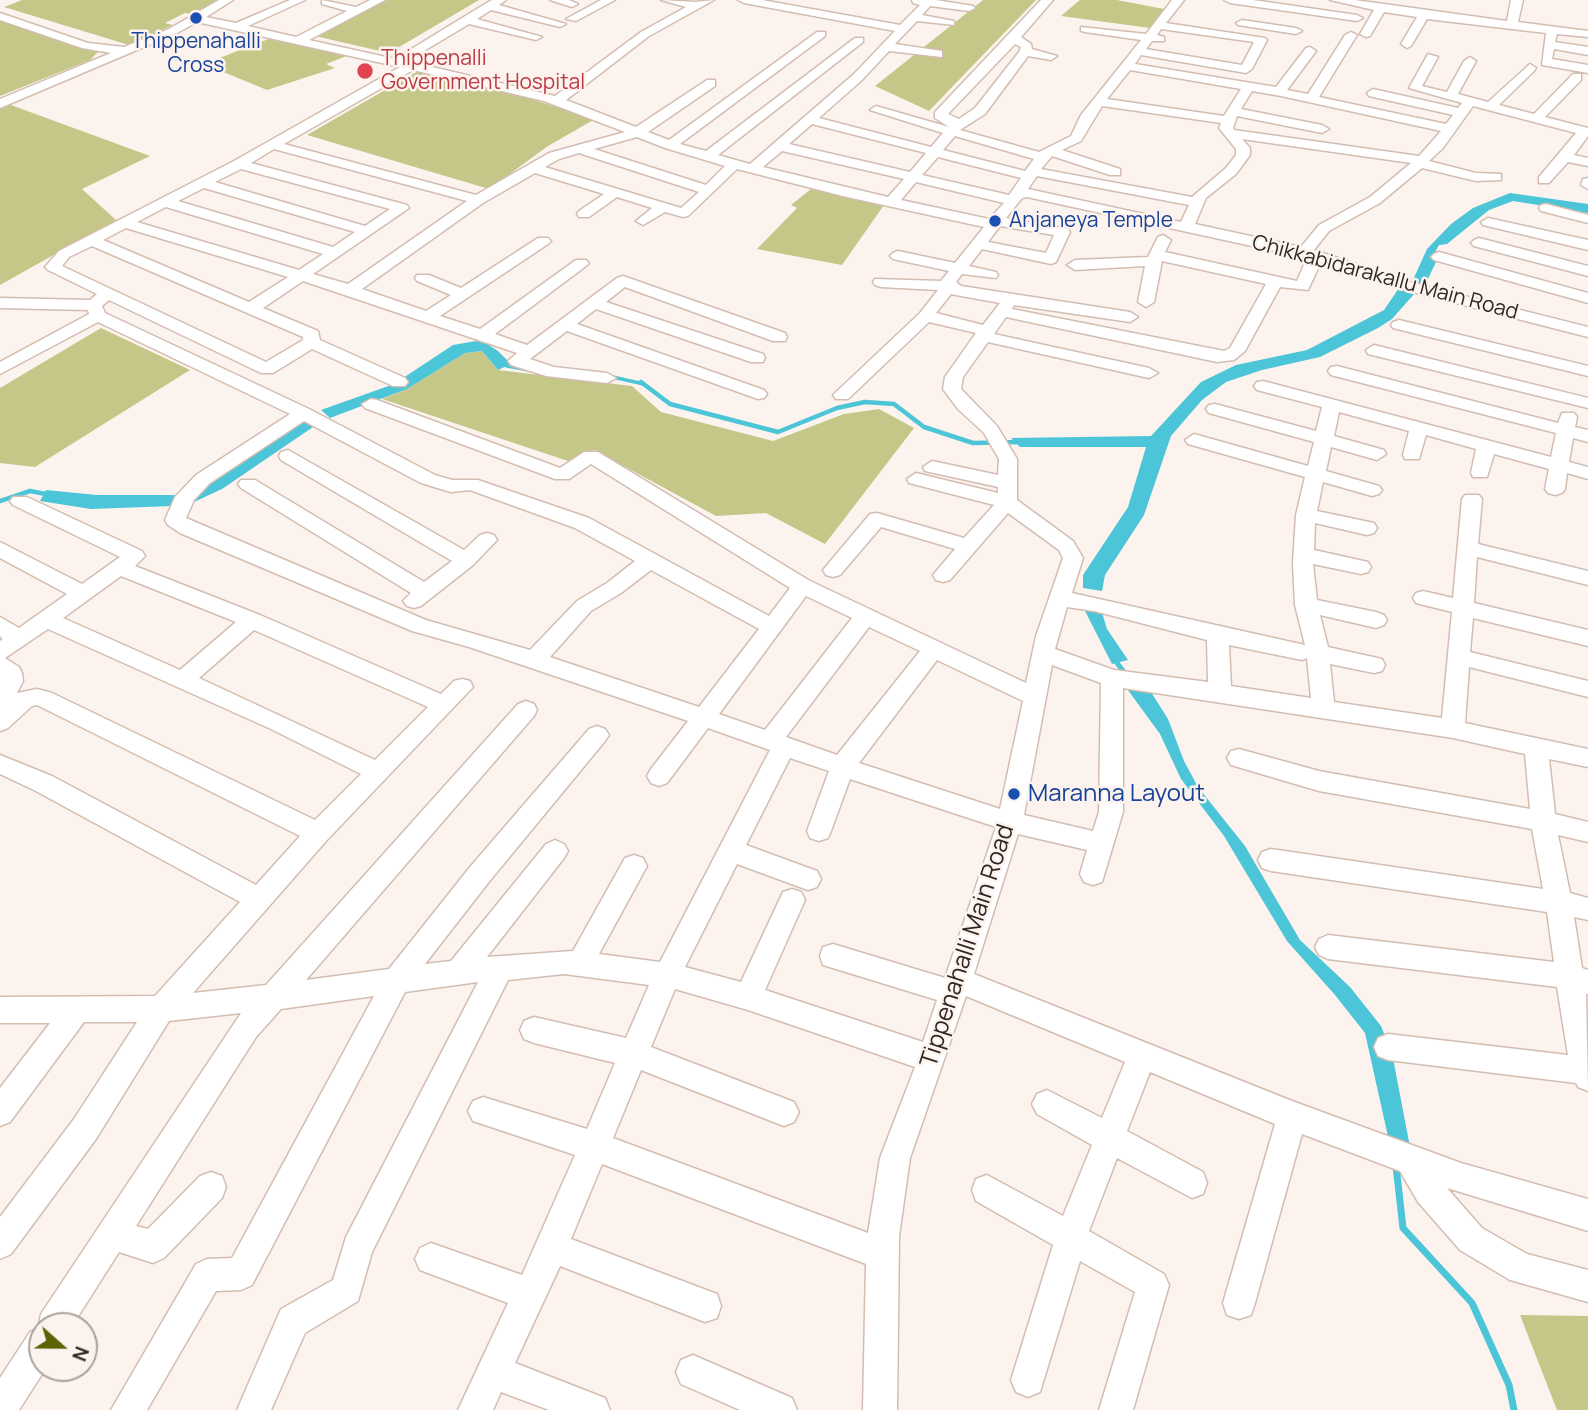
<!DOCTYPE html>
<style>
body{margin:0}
#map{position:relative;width:1588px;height:1410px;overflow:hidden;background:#fdf3ee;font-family:Manrope,sans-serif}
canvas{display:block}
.north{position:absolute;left:28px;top:1312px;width:70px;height:70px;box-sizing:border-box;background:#fdf3ee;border:2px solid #aba19c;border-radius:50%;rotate:111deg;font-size:19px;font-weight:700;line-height:28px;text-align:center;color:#2f2722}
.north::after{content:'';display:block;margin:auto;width:24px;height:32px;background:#5b6404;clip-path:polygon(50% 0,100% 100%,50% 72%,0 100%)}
</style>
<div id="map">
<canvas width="1588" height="1410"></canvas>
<div class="north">N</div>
</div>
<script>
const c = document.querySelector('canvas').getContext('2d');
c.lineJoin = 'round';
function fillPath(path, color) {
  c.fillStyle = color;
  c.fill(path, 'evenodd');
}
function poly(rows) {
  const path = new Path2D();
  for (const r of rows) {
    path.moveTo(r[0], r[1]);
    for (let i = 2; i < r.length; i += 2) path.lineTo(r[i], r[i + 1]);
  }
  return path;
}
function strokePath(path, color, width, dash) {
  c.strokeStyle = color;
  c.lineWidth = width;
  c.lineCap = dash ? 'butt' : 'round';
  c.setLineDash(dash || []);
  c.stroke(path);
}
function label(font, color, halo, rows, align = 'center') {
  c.font = font + ' Manrope,sans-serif';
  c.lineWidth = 5;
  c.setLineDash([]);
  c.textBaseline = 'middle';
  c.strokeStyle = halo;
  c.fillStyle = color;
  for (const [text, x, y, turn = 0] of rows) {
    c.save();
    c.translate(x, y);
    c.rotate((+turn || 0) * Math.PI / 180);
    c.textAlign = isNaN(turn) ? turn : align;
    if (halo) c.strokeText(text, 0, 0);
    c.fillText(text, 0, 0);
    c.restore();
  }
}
const green = poly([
 [22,0,219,0,192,14,185,13,165,23,173,25,129,45,4,7],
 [387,0,479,0,389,53,315,36],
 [983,0,1036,0,929,111,875,86],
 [1080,0,1117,0,1164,9,1150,28,1061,16],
 [0,18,98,52,90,60,0,96],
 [271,38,349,55,326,64,335,68,267,90,204,64],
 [418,71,508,92,595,119,548,146,489,189,307,135],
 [11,105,150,156,82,189,116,220,0,285,0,109],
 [811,189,884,205,842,265,757,249,797,208,791,205],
 [101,328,190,370,35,467,0,463,0,388],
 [482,351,498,370,632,386,661,412,773,441,844,414,879,409,914,428,825,544,766,513,716,516,594,450,571,462,382,399,407,389,465,353],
 [1520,1315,1588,1316,1588,1410,1557,1410]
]);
const water = poly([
 [1510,193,1588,204,1588,213,1513,201,1489,210,1447,244,1439,245,1433,256,1437,260,1425,285,1412,282,1427,249,1451,224,1473,208],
 [1399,288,1415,293,1392,319,1378,328,1320,357,1262,370,1226,382,1202,400,1171,436,1144,515,1105,575,1102,591,1083,588,1083,575,1128,507,1146,447,1020,447,1011,438,1151,436,1201,382,1236,365,1307,350,1384,310],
 [476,341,487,344,498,351,511,364,498,370,482,351,465,353,407,389,330,418,321,410,394,384,453,345],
 [308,419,316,425,222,489,194,502,198,490],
 [46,490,97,495,181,495,173,506,91,509,40,501],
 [1082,605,1100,606,1107,629,1128,660,1112,664],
 [1146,684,1168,719,1184,761,1198,787,1245,846,1300,940,1350,987,1381,1026,1392,1053,1410,1147,1389,1141,1365,1033,1335,995,1287,941,1224,836,1181,779,1160,734,1125,686]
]);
const streamFar3 = poly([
 [502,361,507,366,535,371],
 [608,376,644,384]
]);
const streamFar2 = poly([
 [641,382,670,404,778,432,837,408,865,402,894,404,924,427,973,443,1022,442],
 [0,501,30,491,51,495]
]);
const streamFar1 = poly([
 [1114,659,1127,676]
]);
const stream = poly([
 [1396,1166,1403,1228,1472,1303,1509,1385,1514,1410]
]);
const minor = poly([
 [219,0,233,0,206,17,236,23,290,0,305,0,248,26,296,37,347,11,322,4,322,0,356,7,370,0,385,0,309,40,395,59,485,4,492,0,506,0,499,5,566,24,560,27,491,10,477,19,542,37,536,40,469,24,407,61,555,96,641,32,686,7,661,0,695,2,714,0,649,36,566,100,636,127,707,80,715,80,715,86,648,132,669,140,817,32,825,32,825,36,680,144,706,151,855,38,863,38,863,42,718,155,750,164,854,74,895,31,744,3,738,0,762,0,900,25,920,5,913,3,912,0,936,0,973,6,975,8,969,11,930,6,922,15,954,21,954,25,917,21,895,44,942,51,942,57,889,51,862,80,819,118,931,147,943,133,870,110,876,106,949,127,935,118,935,112,1041,0,1053,0,1021,37,1031,44,1032,49,1057,56,1051,60,1028,56,985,114,960,130,1039,152,1071,136,1081,115,1141,40,1085,32,1081,31,1081,27,1146,34,1172,0,1184,0,1166,23,1265,38,1267,40,1252,69,1246,73,1141,55,1135,64,1276,87,1306,48,1310,47,1316,51,1287,90,1308,94,1345,35,1351,32,1357,35,1319,97,1446,124,1453,115,1369,96,1367,93,1373,89,1458,108,1462,103,1409,88,1428,54,1438,57,1422,86,1447,92,1464,61,1470,57,1476,61,1458,94,1488,102,1530,64,1536,68,1534,71,1499,105,1534,114,1573,74,1581,74,1581,80,1545,117,1588,128,1588,136,1574,155,1588,158,1588,166,1568,162,1549,183,1539,183,1539,177,1576,133,1473,106,1443,148,1429,161,1476,173,1501,174,1501,180,1476,181,1422,168,1380,203,1329,231,1314,250,1409,282,1588,327,1588,337,1397,288,1321,262,1308,290,1280,287,1245,351,1234,360,1217,362,1006,317,994,334,1149,368,1158,373,1149,378,988,342,963,377,961,389,997,426,1017,459,1017,500,1073,541,1083,558,1072,593,1305,645,1295,605,1293,563,1296,515,1305,477,1188,444,1185,440,1194,434,1308,466,1314,442,1209,413,1206,409,1209,405,1215,404,1316,431,1322,407,1257,390,1254,386,1257,382,1263,381,1551,457,1556,433,1331,375,1328,371,1331,367,1337,366,1558,423,1562,413,1574,413,1577,417,1575,427,1588,430,1588,442,1573,438,1569,462,1588,467,1588,479,1567,473,1565,489,1562,493,1555,495,1548,493,1545,489,1549,469,1494,454,1487,477,1473,477,1471,473,1476,449,1426,435,1419,459,1405,459,1403,455,1409,431,1339,412,1334,436,1384,450,1386,454,1377,460,1331,447,1326,471,1379,486,1382,490,1379,494,1372,496,1323,482,1317,511,1374,523,1377,528,1374,533,1367,535,1315,523,1314,550,1368,562,1371,567,1368,572,1361,574,1313,564,1317,600,1376,612,1384,615,1387,620,1384,625,1376,628,1320,615,1328,647,1382,659,1385,665,1382,671,1374,673,1330,664,1334,702,1442,718,1452,612,1416,603,1413,598,1416,593,1423,591,1453,598,1462,499,1465,495,1479,495,1482,499,1478,544,1588,571,1588,585,1477,557,1474,603,1588,630,1588,646,1473,618,1470,652,1588,681,1588,697,1469,667,1465,723,1588,749,1588,767,1549,759,1555,814,1588,822,1588,842,1558,835,1570,893,1588,898,1588,920,1574,917,1582,968,1588,970,1588,994,1586,994,1588,1091,1578,1087,1576,1083,1388,1060,1378,1056,1374,1047,1378,1038,1388,1034,1568,1055,1557,987,1328,959,1319,955,1315,947,1319,939,1328,935,1554,962,1547,912,1271,871,1262,868,1258,860,1262,852,1271,849,1543,889,1532,829,1319,791,1231,765,1227,758,1231,751,1239,749,1319,771,1530,809,1525,754,1453,738,1123,688,1123,812,1102,882,1093,885,1084,882,1080,874,1087,850,1018,834,974,974,1292,1101,1461,1163,1588,1199,1588,1231,1447,1188,1482,1228,1527,1254,1588,1270,1588,1302,1510,1280,1460,1250,1418,1202,1400,1171,1302,1134,1255,1303,1251,1315,1239,1319,1227,1315,1223,1303,1275,1124,1150,1072,1127,1131,1203,1172,1207,1183,1203,1194,1192,1198,1117,1158,1089,1231,1164,1274,1169,1285,1133,1410,1099,1410,1135,1292,1080,1261,1040,1392,1028,1397,1016,1392,1011,1380,1053,1245,976,1201,972,1190,976,1179,987,1175,1063,1216,1092,1145,1037,1114,1032,1104,1037,1094,1047,1090,1102,1118,1125,1062,966,996,910,1158,899,1236,897,1410,863,1410,866,1264,602,1164,571,1239,717,1294,721,1306,717,1318,705,1322,560,1266,515,1363,605,1398,610,1410,549,1410,501,1392,493,1410,458,1410,508,1303,420,1270,415,1259,420,1248,431,1243,522,1275,575,1155,473,1121,468,1111,473,1101,483,1097,587,1129,615,1063,534,1043,524,1039,520,1030,524,1021,534,1017,626,1038,649,985,564,974,508,980,372,1252,358,1301,305,1333,271,1410,237,1410,281,1309,333,1280,346,1237,478,982,405,992,252,1285,241,1290,216,1291,147,1410,111,1410,196,1264,207,1259,232,1258,374,996,281,1009,256,1037,136,1226,148,1229,200,1176,211,1172,222,1176,226,1187,222,1198,164,1258,153,1263,119,1252,72,1326,42,1326,42,1368,46,1368,19,1410,0,1410,0,1378,30,1332,38,1329,41,1314,241,1013,169,1021,96,1139,11,1254,0,1259,0,1217,74,1119,137,1022,84,1022,10,1122,0,1126,0,1088,50,1023,0,1023,0,997,155,996,240,902,34,790,0,774,0,755,52,776,256,885,300,836,37,705,32,706,8,728,0,731,0,641,3,639,0,636,0,617,19,628,67,594,0,558,0,542,82,584,120,557,13,505,10,501,13,497,27,497,142,551,145,556,135,566,260,615,441,694,454,681,462,679,470,681,473,687,327,840,193,993,266,985,518,704,526,701,534,704,537,710,534,716,306,980,389,969,470,867,589,729,597,726,605,729,609,735,605,741,488,883,425,964,451,961,546,844,555,840,564,844,568,851,564,858,487,957,573,951,625,858,634,855,643,858,647,866,599,954,660,962,770,750,708,728,667,783,659,786,651,783,647,776,651,769,688,721,469,647,412,631,180,533,168,525,165,520,175,497,196,475,290,414,98,322,0,374,0,362,89,314,88,310,0,308,0,298,90,300,97,294,48,270,45,267,59,251,234,161,400,67,197,22,177,33,0,108,0,99,111,53,82,48,0,20,0,13,88,43,124,47,169,29,219,0],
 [1161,29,1254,42,1242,65,1146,49,1152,41,1164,41,1164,37,1157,35,1161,29],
 [1015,44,1021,47,1019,52,975,108,959,119,948,114,1015,44],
 [413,70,544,101,625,132,549,153,476,195,284,144,413,70],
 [1130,70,1241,89,1224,116,1107,99,1130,70],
 [1252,91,1281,96,1441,131,1419,156,1234,130,1233,128,1237,116,1322,133,1329,129,1322,125,1241,109,1252,91],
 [1102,106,1221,123,1219,128,1236,149,1236,155,1226,168,1192,197,1041,169,1052,156,1110,175,1120,175,1120,169,1062,150,1081,141,1102,106],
 [812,124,926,153,910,172,789,144,812,124],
 [955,136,1034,159,1025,171,943,150,955,136],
 [637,137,665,148,725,166,706,185,594,149,637,137],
 [1242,139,1411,163,1370,197,1319,225,1301,247,1195,224,1206,198,1236,174,1250,155,1250,148,1242,139],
 [274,149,467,201,348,284,313,274,409,208,407,205,251,163,274,149],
 [782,151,904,179,888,197,763,167,782,151],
 [579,153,699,192,681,208,545,167,559,159,579,153],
 [938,157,1021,178,1009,195,922,175,938,157],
 [241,169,390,209,365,226,215,182,241,169],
 [737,169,847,197,984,227,955,263,898,251,893,253,890,256,893,259,949,271,941,281,875,279,873,282,875,285,881,287,938,290,920,313,833,395,836,399,848,399,929,322,976,333,945,377,943,389,958,409,984,433,999,459,998,475,932,461,923,467,925,471,998,487,998,493,916,473,907,479,909,483,994,505,964,538,877,513,870,514,823,570,826,575,833,577,840,575,881,527,955,549,933,575,936,580,943,582,950,580,1008,513,1059,550,1063,558,1036,636,1026,683,810,581,598,452,584,452,560,468,377,400,371,399,362,404,365,408,555,479,569,479,591,464,790,588,769,616,589,518,478,480,452,480,435,475,309,409,105,313,102,306,109,300,261,373,273,373,312,349,393,386,405,386,408,382,405,378,320,340,318,331,263,308,303,281,517,353,508,361,511,365,546,376,607,383,616,378,607,373,554,367,530,359,567,331,758,399,764,398,767,394,764,390,577,324,596,309,751,362,763,362,765,358,763,354,606,302,625,287,773,341,785,341,787,337,785,333,623,276,617,278,527,345,495,334,586,266,589,263,586,260,576,260,480,329,440,316,548,244,551,241,548,238,538,238,461,288,429,275,417,275,415,278,417,281,451,295,426,311,362,289,483,203,535,173,604,194,579,211,577,214,579,217,589,217,617,197,652,208,636,221,643,225,665,212,683,217,688,216,737,169],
 [1037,176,1189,205,1181,222,1028,189,1037,176],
 [916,182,1004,203,989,219,901,200,916,182],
 [204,188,355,232,333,247,178,201,204,188],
 [1027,197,1307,258,1297,281,1165,252,1171,240,1163,235,1158,237,1148,257,1075,260,1067,265,1075,270,1145,266,1138,302,1146,307,1154,302,1162,261,1266,284,1230,348,1224,351,1012,309,1014,305,1130,322,1138,317,1130,312,961,286,956,282,962,274,996,278,998,275,996,272,969,266,982,249,1051,264,1056,262,1070,232,1068,229,1006,218,1022,198,1027,197],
 [166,207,323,254,299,270,137,222,166,207],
 [1000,226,1054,235,1046,253,988,242,1000,226],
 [126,228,288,277,249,302,103,240,126,228],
 [92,246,303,337,303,340,266,362,62,266,69,257,92,246],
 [951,294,956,295,1000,303,983,325,936,313,951,294],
 [304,421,421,483,451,492,470,490,575,528,635,561,607,583,577,601,530,650,426,620,186,518,194,500,210,483,304,421],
 [651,570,759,629,699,707,550,657,591,611,621,593,651,570],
 [121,576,236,622,180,670,63,618,121,576],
 [806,596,852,618,765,730,719,714,806,596],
 [1067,607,1094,611,1207,640,1208,682,1114,670,1055,649,1067,607],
 [869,627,920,651,837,755,786,737,869,627],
 [48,629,271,729,361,774,315,820,52,693,37,689,17,693,23,681,22,673,19,667,5,658,48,629],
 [254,630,428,707,375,760,199,678,254,630],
 [1229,645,1302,660,1307,658,1311,698,1231,686,1229,645],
 [937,660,1023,701,1000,809,859,763,937,660],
 [1052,665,1101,683,1099,812,1093,831,1024,815,1052,665],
 [790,758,829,771,807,831,810,838,819,841,828,838,831,831,850,779,996,827,945,978,833,944,823,947,820,956,823,965,937,1000,923,1042,765,990,805,900,801,892,792,889,783,892,741,982,685,967,737,864,808,890,817,887,821,879,817,871,746,845,790,758],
 [675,989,748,1010,915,1067,880,1158,868,1233,613,1138,641,1070,784,1126,794,1122,799,1112,794,1102,651,1047,675,989],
 [550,0,569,0,578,4,572,7,550,0],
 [601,0,615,0,576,21,566,19,601,0],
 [1224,0,1253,0,1357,15,1363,18,1357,21,1230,3,1224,0],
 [1330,0,1355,0,1507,21,1511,0,1523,0,1518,22,1588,31,1588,37,1557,34,1555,42,1588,47,1588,55,1554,49,1552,59,1588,65,1588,73,1542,65,1546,33,1427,19,1411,46,1407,48,1401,44,1417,17,1384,12,1370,36,1366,37,1360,34,1374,10,1330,0],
 [1242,20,1296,28,1302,31,1296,34,1238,25,1236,23,1242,20],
 [1588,178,1588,189,1581,185,1583,179,1588,178],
 [1546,204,1588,215,1588,223,1541,211,1539,208,1541,205,1546,204],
 [1488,218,1588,240,1588,250,1483,225,1481,222,1488,218],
 [1479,238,1588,266,1588,276,1474,246,1471,243,1474,240,1479,238],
 [1439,252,1588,293,1588,303,1434,260,1431,257,1434,254,1439,252],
 [1399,320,1588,366,1588,376,1393,328,1391,325,1393,322,1399,320],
 [1374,345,1588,398,1588,408,1368,354,1366,350,1374,345],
 [288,450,464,550,480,535,487,533,494,535,497,540,473,565,421,606,414,608,407,606,403,601,411,593,241,488,238,484,241,480,255,480,424,582,452,561,281,460,279,456,281,452,288,450],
 [693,1355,792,1398,797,1410,740,1410,681,1384,676,1372,681,1360,693,1355]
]);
const markers = [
 [196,18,7,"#1a4fb4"],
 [365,71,9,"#e0444e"],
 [995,221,7,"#1a4fb4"],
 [1014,794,7,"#1a4fb4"]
];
const farTransitnames = [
 ["Thippenahalli",196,42],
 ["Cross",196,66],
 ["Anjaneya Temple",1009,221,"left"]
];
const farHealthnames = [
 ["Thippenalli",381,59],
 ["Government Hospital",381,83]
];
const farStreetnames = [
 ["Chikkabidarakallu Main Road",1385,278,15]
];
const transitNames = [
 ["Maranna Layout",1028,794]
];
const streetNames = [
 ["Tippenahalli Main Road",968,946,-72]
];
fillPath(green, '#c4c788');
fillPath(water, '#4bc5d7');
strokePath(streamFar3, '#4bc5d7', 3.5);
strokePath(streamFar2, '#4bc5d7', 4.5);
strokePath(streamFar1, '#4bc5d7', 5);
strokePath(stream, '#4bc5d7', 7);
strokePath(minor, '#d3bdb1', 3);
fillPath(minor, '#fff');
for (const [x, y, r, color] of markers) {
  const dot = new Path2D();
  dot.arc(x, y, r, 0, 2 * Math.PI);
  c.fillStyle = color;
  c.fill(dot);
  strokePath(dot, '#fdf3ee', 2.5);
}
label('21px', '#164399', '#fdf3ee', farTransitnames);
label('21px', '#be3a42', '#fdf3ee', farHealthnames, 'left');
label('21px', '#2f2722', '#fdf3ee', farStreetnames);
label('24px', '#164399', '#fdf3ee', transitNames, 'left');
label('24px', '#2f2722', '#fdf3ee', streetNames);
</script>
